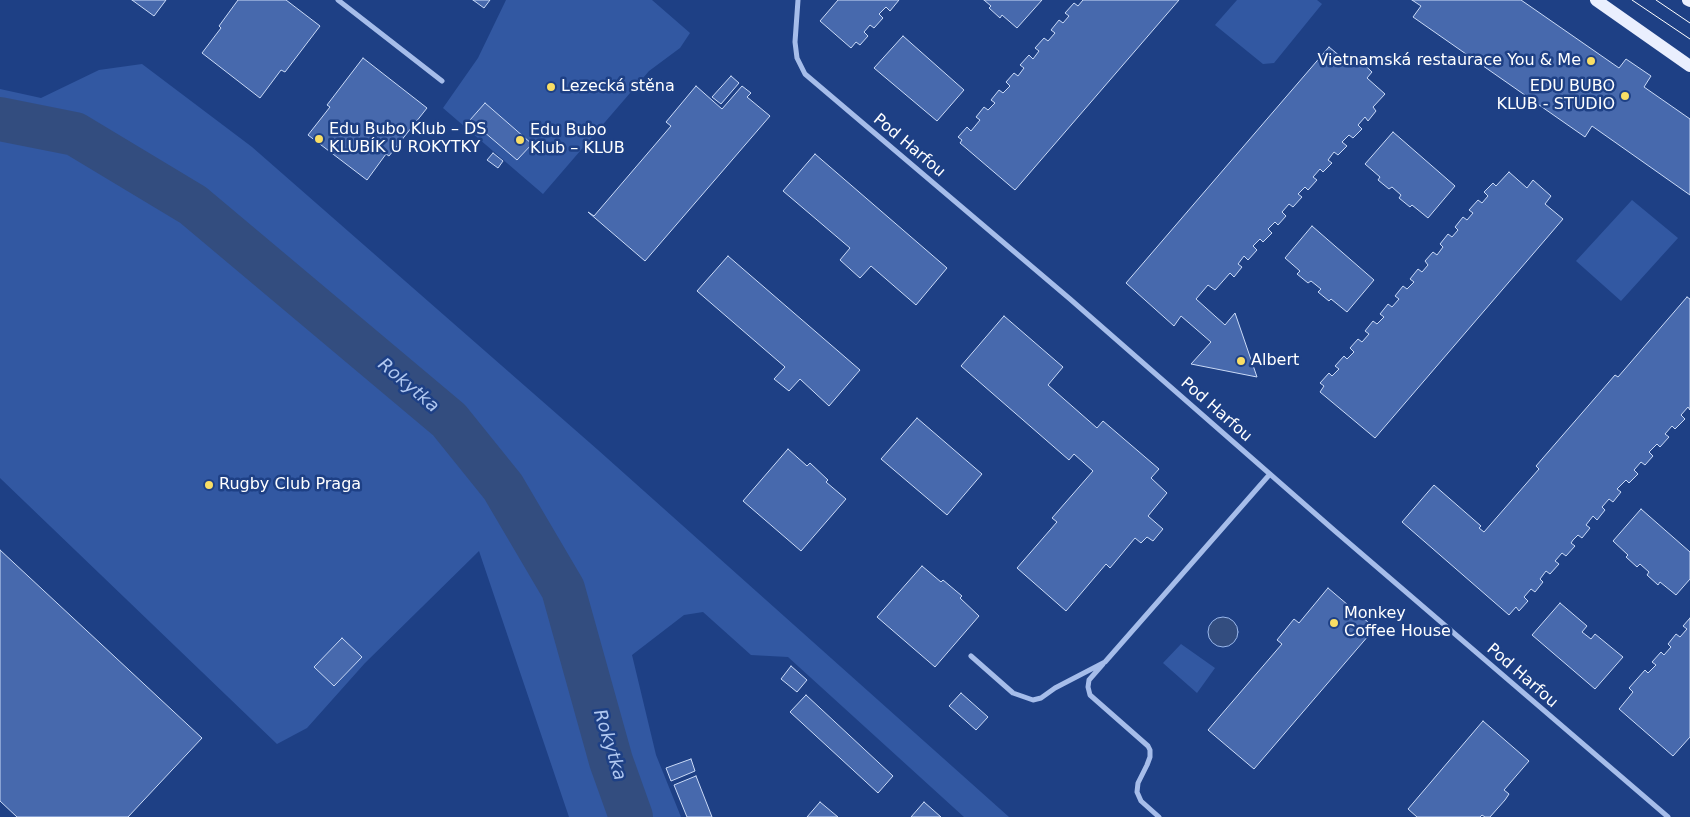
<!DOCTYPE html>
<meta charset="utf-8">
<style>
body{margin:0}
canvas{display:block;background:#1e4085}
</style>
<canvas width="1690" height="817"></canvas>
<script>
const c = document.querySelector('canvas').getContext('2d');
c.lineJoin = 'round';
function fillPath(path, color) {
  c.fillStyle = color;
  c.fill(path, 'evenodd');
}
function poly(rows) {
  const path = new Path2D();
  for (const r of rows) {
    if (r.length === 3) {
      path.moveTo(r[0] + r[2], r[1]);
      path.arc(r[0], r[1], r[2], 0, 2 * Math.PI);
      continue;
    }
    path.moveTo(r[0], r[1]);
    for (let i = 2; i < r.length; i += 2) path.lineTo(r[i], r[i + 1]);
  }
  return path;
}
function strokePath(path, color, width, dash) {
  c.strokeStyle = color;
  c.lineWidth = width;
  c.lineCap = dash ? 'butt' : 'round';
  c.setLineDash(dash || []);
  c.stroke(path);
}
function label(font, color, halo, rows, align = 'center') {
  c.font = font + ' "DejaVu Sans",sans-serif';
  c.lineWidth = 5;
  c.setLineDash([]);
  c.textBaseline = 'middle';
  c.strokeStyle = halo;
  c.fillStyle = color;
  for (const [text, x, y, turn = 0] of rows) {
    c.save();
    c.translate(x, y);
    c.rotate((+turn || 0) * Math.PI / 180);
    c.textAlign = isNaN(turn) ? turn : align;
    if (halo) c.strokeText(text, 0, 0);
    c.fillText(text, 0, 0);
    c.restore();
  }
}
const green = poly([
 [506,0,652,0,690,33,680,48,649,71,543,194,443,108,478,58],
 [1237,0,1317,0,1322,4,1274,63,1263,64,1215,25],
 [142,64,252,147,598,450,1009,817,964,817,788,657,751,655,703,612,684,615,632,655,656,755,681,817,569,817,479,551,365,663,307,728,277,744,0,478,0,100,26,106,0,99,0,89,41,98,99,70],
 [1632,200,1678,238,1621,301,1576,261],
 [1181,644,1215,668,1197,693,1163,663]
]);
const water = poly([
 [1223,632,15]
]);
const river = poly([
 [0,119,75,134,193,205,449,420,503,487,563,589,611,761,631,817]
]);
const building = poly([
 [132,0,166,0,154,16,132,0],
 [238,0,286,0,320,26,285,72,281,70,260,98,202,53,221,28,219,26,238,0],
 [473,0,490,0,484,8,473,0],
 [838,0,899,0,890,11,886,7,879,14,883,18,874,28,870,25,864,32,868,36,860,45,856,42,851,48,820,21,838,0],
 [984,0,1042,0,1017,28,1002,15,1000,18,989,8,991,6,984,0],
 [1083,0,1179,0,1015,190,960,143,962,140,958,137,967,127,971,131,980,120,976,117,984,107,988,110,995,103,991,100,999,90,1003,93,1010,86,1006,82,1014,73,1018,76,1024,68,1020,65,1029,55,1033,59,1039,51,1035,48,1044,38,1048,41,1055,33,1051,30,1059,20,1063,23,1069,16,1065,13,1074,3,1078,6,1083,0],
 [1412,0,1521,0,1619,68,1626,59,1651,76,1644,87,1690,119,1690,195,1592,126,1585,137,1413,17,1421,6,1412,0],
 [903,36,964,90,937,121,874,68,903,36],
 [1329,47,1347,62,1354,55,1372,72,1367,78,1385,94,1373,107,1376,111,1368,121,1365,117,1358,125,1362,129,1353,138,1349,135,1342,142,1347,146,1338,155,1334,152,1328,160,1332,163,1323,172,1320,169,1313,177,1317,180,1308,190,1305,187,1298,194,1302,197,1293,207,1289,204,1282,212,1286,216,1278,225,1275,222,1268,229,1272,233,1263,242,1260,239,1253,246,1257,250,1248,260,1244,256,1238,264,1242,267,1234,277,1230,273,1215,290,1208,285,1196,299,1225,325,1235,313,1257,377,1191,364,1211,342,1181,316,1174,326,1126,283,1329,47],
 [363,58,427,108,389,156,386,154,367,180,308,135,330,107,327,105,363,58],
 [731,76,739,83,721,104,712,97,731,76],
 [696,86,722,109,742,86,751,93,747,97,770,116,645,261,588,212,594,216,671,126,666,122,696,86],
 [485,103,532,144,517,160,470,120,485,103],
 [1393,132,1455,186,1428,218,1412,205,1410,207,1399,198,1401,195,1392,187,1389,189,1378,180,1380,177,1365,164,1393,132],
 [493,153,503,161,498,168,487,160,493,153],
 [815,154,947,268,916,305,871,266,860,278,840,260,850,248,783,191,815,154],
 [1509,172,1527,188,1533,180,1551,196,1545,204,1563,219,1375,438,1320,392,1324,386,1320,383,1329,373,1332,376,1339,369,1335,366,1344,356,1347,359,1354,352,1350,348,1358,339,1362,342,1369,334,1365,331,1373,321,1377,324,1384,317,1380,314,1388,304,1392,307,1399,299,1395,296,1403,286,1407,289,1414,282,1410,279,1418,269,1422,272,1428,265,1425,261,1433,252,1437,255,1443,247,1440,244,1448,234,1452,237,1458,230,1455,227,1463,217,1467,220,1473,213,1469,210,1478,200,1482,203,1488,196,1484,192,1493,183,1496,186,1509,172],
 [1312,226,1374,280,1347,312,1331,299,1329,301,1318,292,1321,289,1311,281,1308,283,1297,274,1300,271,1285,258,1312,226],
 [728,256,860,370,829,406,800,379,789,391,774,379,785,367,697,291,728,256],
 [1687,297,1690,299,1690,410,1688,407,1681,415,1685,419,1675,429,1672,426,1665,434,1669,437,1660,447,1657,444,1649,452,1653,456,1645,465,1641,462,1634,470,1638,474,1629,483,1626,480,1617,489,1621,492,1613,502,1609,499,1602,507,1605,510,1597,520,1593,516,1586,525,1590,528,1582,538,1578,535,1573,540,1571,543,1575,546,1566,556,1562,553,1555,561,1559,564,1550,574,1546,571,1540,579,1543,582,1535,592,1531,589,1524,597,1528,601,1519,611,1516,607,1509,615,1402,522,1434,485,1481,526,1479,528,1484,532,1539,469,1536,466,1615,375,1618,377,1687,297],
 [1004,316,1063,367,1048,385,1097,428,1103,421,1159,469,1151,478,1167,493,1148,516,1163,529,1153,541,1147,537,1141,543,1135,538,1110,568,1106,564,1066,611,1017,568,1057,522,1052,518,1093,471,1074,454,1069,460,961,366,1004,316],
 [917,418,982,474,947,515,881,459,917,418],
 [788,449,807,466,810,463,828,480,826,482,846,499,801,551,743,501,788,449],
 [1641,509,1690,552,1690,579,1676,595,1660,582,1658,585,1647,575,1649,572,1640,564,1637,567,1626,557,1628,555,1613,541,1641,509],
 [0,550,202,738,128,817,17,817,0,801,0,550],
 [922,566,941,582,943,580,962,596,960,598,979,616,935,667,877,617,922,566],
 [1328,588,1375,628,1254,769,1208,730,1282,644,1277,640,1294,619,1299,623,1328,588],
 [1560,603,1587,626,1582,632,1591,639,1595,634,1623,657,1595,689,1532,635,1560,603],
 [1690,618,1690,737,1673,756,1619,709,1633,692,1629,688,1645,670,1648,673,1656,665,1652,662,1661,652,1664,655,1671,647,1668,644,1676,634,1680,637,1687,629,1683,626,1690,618],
 [342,638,362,657,334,686,314,667,342,638],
 [791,666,807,680,797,692,781,679,791,666],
 [961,693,988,717,976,730,949,706,961,693],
 [806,695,893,776,878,793,790,712,806,695],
 [1483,721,1529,761,1504,790,1509,794,1505,800,1490,817,1485,817,1482,815,1480,817,1417,817,1408,809,1483,721],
 [691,759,695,771,671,781,666,768,691,759],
 [696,776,712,817,687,817,674,785,696,776],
 [820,802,838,817,807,817,820,802],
 [924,802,941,817,911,817,924,802]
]);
const minor = poly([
 [338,0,442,81],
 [798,0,795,42,797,58,805,74,1070,299,1335,531,1668,817],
 [971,656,1013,693,1033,700,1041,698,1055,688,1105,662,1270,474],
 [1103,664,1089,680,1088,687,1090,695,1148,746,1150,750,1150,757,1147,765,1138,783,1137,792,1141,801,1159,817]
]);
const primary = poly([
 [1596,0,1690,66],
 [1688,0,1690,1]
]);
const tram = poly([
 [1632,0,1690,39],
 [1656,0,1690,23]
]);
const markers = [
 [1591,61,5,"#f9de65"],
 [551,87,5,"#f9de65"],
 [1625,96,5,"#f9de65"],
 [319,139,5,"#f9de65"],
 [520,140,5,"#f9de65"],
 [1241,361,5,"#f9de65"],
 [209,485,5,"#f9de65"],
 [1334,623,5,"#f9de65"]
];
const poiNames = [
 ["Vietnamská restaurace You & Me",1581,61,"right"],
 ["Lezecká stěna",561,87],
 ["EDU BUBO",1615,87,"right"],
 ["KLUB - STUDIO",1615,105,"right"],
 ["Edu Bubo Klub – DS",329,130],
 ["KLUBÍK U ROKYTKY",329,148],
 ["Edu Bubo",530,131],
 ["Klub – KLUB",530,149],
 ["Albert",1251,361],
 ["Rugby Club Praga",219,485],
 ["Monkey",1344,614],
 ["Coffee House",1344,632]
];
const streetNames = [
 ["Pod Harfou",909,146,40],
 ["Pod Harfou",1216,410,41],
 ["Pod Harfou",1522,676,41]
];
const waterNames = [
 ["Rokytka",408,386,40],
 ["Rokytka",609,745,73]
];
fillPath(green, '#3258a2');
fillPath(water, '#334d7f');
strokePath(water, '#99b7ec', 1);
strokePath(river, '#334d7f', 44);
fillPath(building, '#4769ad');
strokePath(building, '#cadaf7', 1);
strokePath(minor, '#a6bdea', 5);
strokePath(primary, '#eaeffe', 12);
strokePath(tram, '#fff', 1);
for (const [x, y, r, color] of markers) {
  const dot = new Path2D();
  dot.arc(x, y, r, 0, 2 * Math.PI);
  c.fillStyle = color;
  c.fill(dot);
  strokePath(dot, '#1e4085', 2);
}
label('16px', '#fff', '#1e4085', poiNames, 'left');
label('16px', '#fff', '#1e4085', streetNames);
label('italic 18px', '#b1c8f1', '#1e4085', waterNames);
</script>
